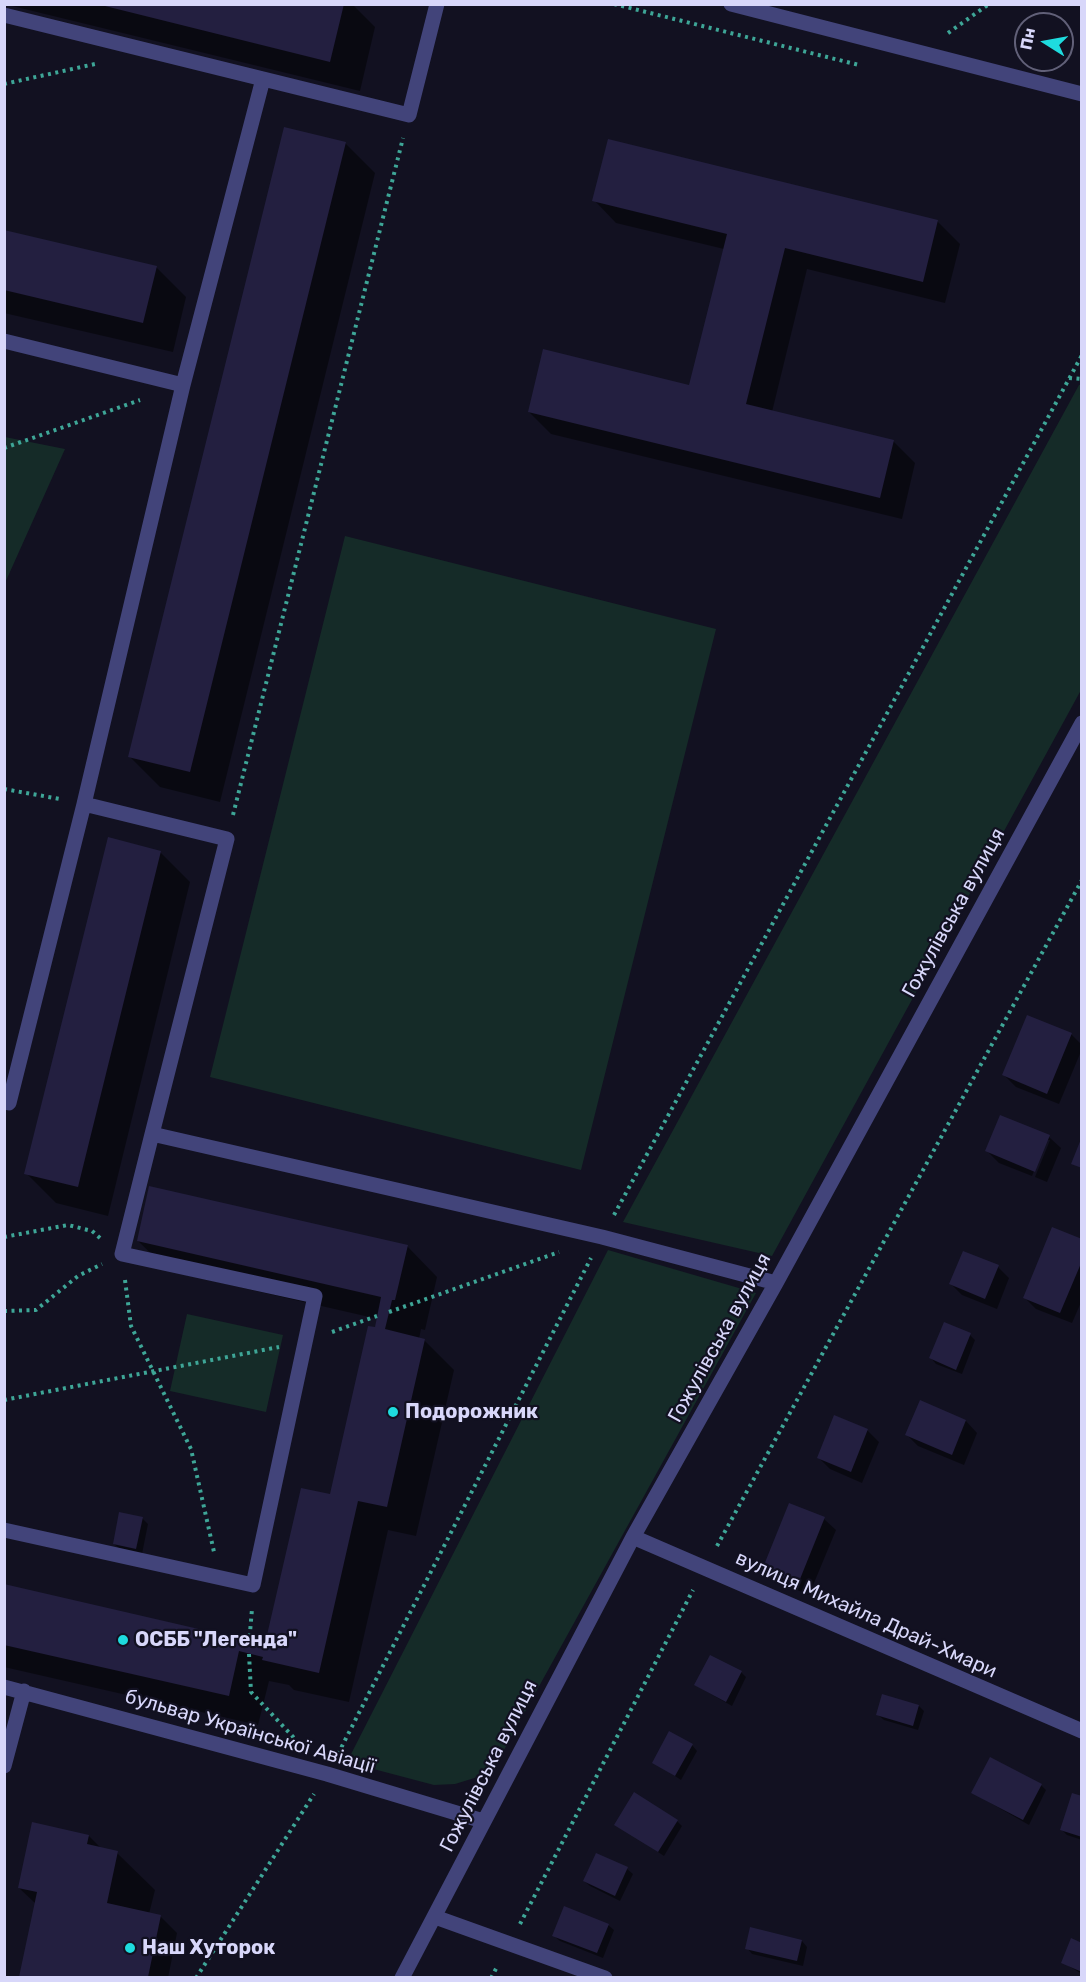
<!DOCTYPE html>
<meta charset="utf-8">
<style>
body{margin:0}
#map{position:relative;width:1086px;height:1982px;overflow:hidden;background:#121121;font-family:Rubik,sans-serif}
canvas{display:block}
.frame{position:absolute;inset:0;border:6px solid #d8d7fa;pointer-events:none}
.north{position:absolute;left:1014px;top:12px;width:60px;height:60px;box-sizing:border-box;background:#121121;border:2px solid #616078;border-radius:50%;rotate:281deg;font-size:16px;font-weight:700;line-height:24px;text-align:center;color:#d8d7fa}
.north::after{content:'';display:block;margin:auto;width:21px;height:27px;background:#1edbde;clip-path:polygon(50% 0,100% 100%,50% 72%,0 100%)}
</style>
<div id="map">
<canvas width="1086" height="1982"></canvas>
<div class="frame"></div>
<div class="north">Пн</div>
</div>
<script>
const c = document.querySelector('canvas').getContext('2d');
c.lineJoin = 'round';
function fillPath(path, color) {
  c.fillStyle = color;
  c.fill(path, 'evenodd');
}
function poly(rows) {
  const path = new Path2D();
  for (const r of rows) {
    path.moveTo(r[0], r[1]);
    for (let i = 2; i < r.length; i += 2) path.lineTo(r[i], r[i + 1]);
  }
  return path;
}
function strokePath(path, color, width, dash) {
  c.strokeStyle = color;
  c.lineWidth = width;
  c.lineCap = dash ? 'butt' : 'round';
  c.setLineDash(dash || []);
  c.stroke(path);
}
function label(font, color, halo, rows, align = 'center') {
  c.font = font + ' Rubik,sans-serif';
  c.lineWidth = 4.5;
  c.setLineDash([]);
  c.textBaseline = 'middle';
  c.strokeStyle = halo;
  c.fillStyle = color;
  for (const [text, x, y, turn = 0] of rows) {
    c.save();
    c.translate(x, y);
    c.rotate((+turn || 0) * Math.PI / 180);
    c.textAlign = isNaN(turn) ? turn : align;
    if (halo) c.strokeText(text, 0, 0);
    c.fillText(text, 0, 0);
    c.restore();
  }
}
const green = poly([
 [1079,385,1082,385,1081,690,772,1256,623,1222],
 [5,437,65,449,5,583,4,437],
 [345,536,716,629,581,1170,210,1077],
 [608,1250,756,1293,494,1768,481,1776,455,1784,434,1785,347,1762],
 [187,1314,283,1335,266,1412,170,1391]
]);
const shadow = poly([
 [4,4,352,4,375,27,360,91],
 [345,143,375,173,220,802,160,787,130,757],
 [594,200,937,221,960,244,945,303,807,269,772,412,893,441,915,463,902,519,551,434,529,412,691,387,724,249,616,223],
 [4,231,156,267,186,297,173,352,4,313],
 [160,852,190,882,108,1216,56,1203,26,1173],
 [1071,1034,1082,1045,1082,1049,1059,1104,1016,1087,1004,1075],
 [1001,1117,1049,1137,1061,1148,1047,1182,1035,1177,1050,1140,1047,1140,1032,1176,999,1163,987,1151],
 [1082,1240,1082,1300,1072,1323,1036,1309,1024,1297],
 [138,1241,407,1246,437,1277,425,1330,421,1329,419,1339,424,1340,454,1370,416,1536,388,1530,349,1702,294,1690,289,1685,269,1681,258,1725,4,1667,4,1586,241,1640,246,1645,266,1649,331,1496,378,1319,169,1271],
 [998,1267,1009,1278,997,1309,962,1295,951,1284],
 [970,1335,975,1340,962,1374,936,1364,931,1358],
 [966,1421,977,1433,964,1465,918,1446,907,1435],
 [867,1430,879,1442,862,1483,830,1469,819,1458],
 [142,1518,148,1524,142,1554,120,1549,114,1544],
 [824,1519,836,1530,809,1595,776,1581,764,1569],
 [741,1672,746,1677,732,1706,695,1685],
 [919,1706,924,1711,918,1730,884,1720,878,1715],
 [692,1745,697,1751,681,1780,654,1762],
 [1041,1785,1046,1790,1029,1825,973,1793],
 [1082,1798,1082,1840,1067,1835,1062,1830],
 [677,1821,682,1826,664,1856,616,1824],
 [89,1836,102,1849,117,1853,155,1890,149,1914,160,1916,177,1933,168,1978,20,1978,36,1904,19,1888],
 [627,1869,633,1874,620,1901,590,1886,584,1881],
 [608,1925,614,1930,603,1958,560,1941,554,1936],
 [802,1941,807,1947,803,1966,752,1954,747,1948],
 [1082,1944,1082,1974,1062,1962]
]);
const building = poly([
 [97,4,344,4,330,62],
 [284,127,346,142,190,772,128,757],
 [608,139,938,220,923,282,785,248,746,404,894,440,880,498,528,412,543,349,689,385,727,234,592,201],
 [4,230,157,266,143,323,4,290],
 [108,837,161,851,78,1187,24,1174],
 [1027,1015,1072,1033,1047,1094,1002,1075],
 [1000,1115,1050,1135,1035,1172,985,1151],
 [1081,1139,1082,1139,1082,1168,1071,1164],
 [149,1186,408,1245,395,1300,392,1300,385,1329,425,1339,387,1507,358,1501,319,1673,262,1660,263,1657,239,1651,229,1696,4,1645,4,1584,242,1639,241,1642,264,1648,301,1488,330,1494,368,1326,375,1327,381,1297,137,1241],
 [1052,1227,1082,1239,1082,1261,1060,1313,1023,1298],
 [963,1251,999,1265,985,1299,949,1284],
 [944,1322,971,1333,956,1370,929,1358],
 [920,1400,966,1420,952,1455,905,1435],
 [834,1415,868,1429,851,1472,817,1458],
 [789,1503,825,1517,798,1584,762,1570],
 [119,1512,143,1517,136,1549,113,1544],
 [710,1655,742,1671,726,1702,694,1685],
 [882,1694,919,1705,913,1726,876,1715],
 [669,1731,693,1744,675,1776,652,1763],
 [990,1757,1042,1784,1023,1820,971,1793],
 [634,1792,678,1820,658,1852,614,1825],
 [1072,1793,1082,1796,1082,1837,1060,1830],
 [32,1822,89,1835,87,1844,118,1851,107,1903,161,1915,148,1977,19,1977,37,1892,18,1888],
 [596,1853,628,1867,615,1896,583,1881],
 [564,1906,609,1924,597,1953,552,1936],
 [750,1927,802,1940,797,1961,745,1949],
 [1071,1938,1082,1943,1082,1972,1061,1963]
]);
const path = poly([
 [614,4,859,65],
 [948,33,989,4],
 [4,84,95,64],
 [1069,378,1082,379],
 [4,448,140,400],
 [4,789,60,799],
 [233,815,403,138],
 [614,1215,1082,355],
 [4,1237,68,1225,92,1231,100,1238],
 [125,1280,131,1326,191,1449,214,1552],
 [4,1311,36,1310,78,1276,102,1264],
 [389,1312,559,1252],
 [332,1332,377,1316],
 [4,1400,279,1347],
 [717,1546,1082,880],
 [249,1644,252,1609],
 [249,1654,251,1692,296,1740],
 [338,1754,591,1258],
 [520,1924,693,1590],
 [196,1978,314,1794],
 [491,1978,498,1965]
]);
const minor = poly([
 [731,4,1082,94],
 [4,15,409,115,437,4],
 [4,341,183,385,263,79],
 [84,804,183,385],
 [4,1102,9,1103,84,804,227,839,152,1134,602,1237,776,1283],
 [4,1530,253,1585,315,1296,122,1254,152,1134],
 [633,1537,1082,1731],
 [4,1687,327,1774,483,1821],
 [4,1766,24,1691],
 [435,1917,605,1978],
 [402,1978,633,1537,776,1283,1082,723]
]);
const markers = [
 [393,1412,6,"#1edbde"],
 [123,1640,6,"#1edbde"],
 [130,1948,6,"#1edbde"]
];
const streetNames = [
 ["Гожулівська вулиця",954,913,-61],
 ["Гожулівська вулиця",720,1338,-61],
 ["вулиця Михайла Драй-Хмари",866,1615,24],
 ["бульвар Української Авіації",250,1732,16],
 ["Гожулівська вулиця",489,1766,-63]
];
const poiNames = [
 ["Подорожник",405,1412],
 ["ОСББ \"Легенда\"",135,1640],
 ["Наш Хуторок",142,1948]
];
fillPath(green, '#152b28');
fillPath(shadow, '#0007');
fillPath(building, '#231f40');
strokePath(path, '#3ea697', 4, [3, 4.5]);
strokePath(minor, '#42447a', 15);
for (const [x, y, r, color] of markers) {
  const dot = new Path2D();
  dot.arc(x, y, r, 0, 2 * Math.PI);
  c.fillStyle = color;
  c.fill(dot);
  strokePath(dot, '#121121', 2);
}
label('20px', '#d8d7fa', '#121121', streetNames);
label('bold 20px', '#d8d7fa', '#121121', poiNames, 'left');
</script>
